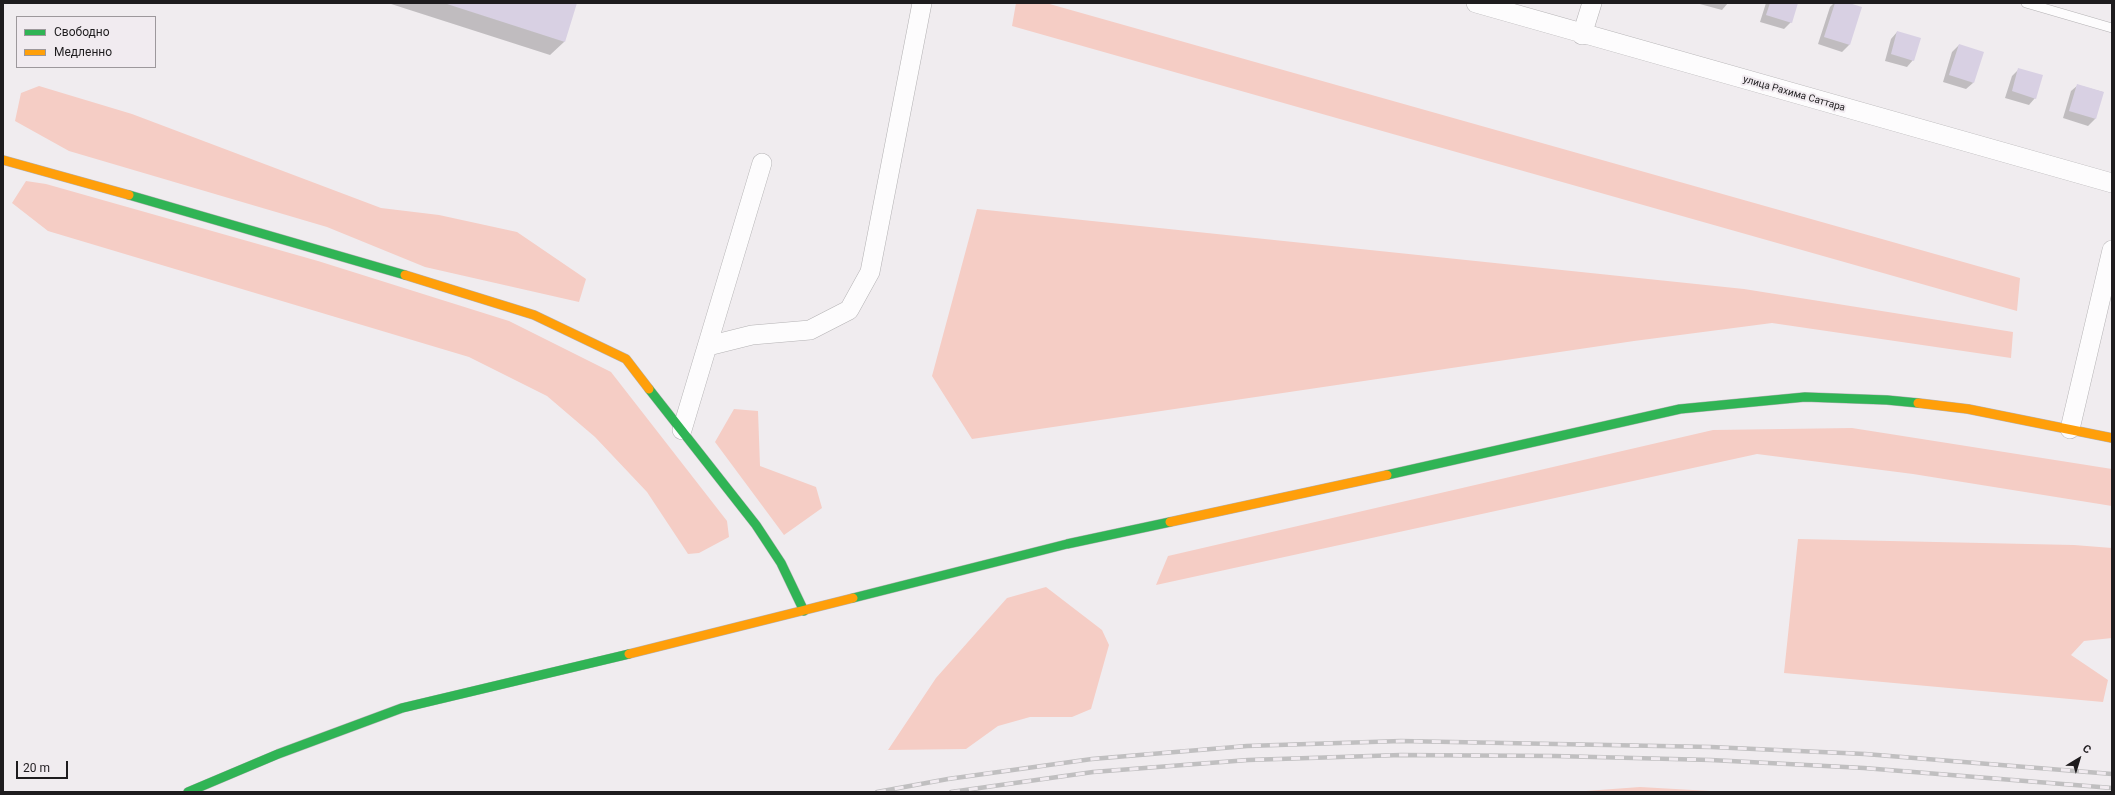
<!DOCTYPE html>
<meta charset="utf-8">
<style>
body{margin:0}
#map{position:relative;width:2115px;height:795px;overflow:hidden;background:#f0ecef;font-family:Roboto,sans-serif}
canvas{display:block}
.frame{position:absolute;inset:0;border:4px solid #1e1c1e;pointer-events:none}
.legend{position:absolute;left:16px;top:16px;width:140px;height:52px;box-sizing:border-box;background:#f1ebf0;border:1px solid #9d989c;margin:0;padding:5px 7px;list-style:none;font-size:12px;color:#1e1c1e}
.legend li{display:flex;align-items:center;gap:8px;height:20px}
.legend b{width:20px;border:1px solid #9d989c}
.north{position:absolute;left:2059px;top:739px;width:40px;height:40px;-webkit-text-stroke:3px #f1ebf0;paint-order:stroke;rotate:38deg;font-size:11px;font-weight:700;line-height:16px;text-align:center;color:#1e1c1e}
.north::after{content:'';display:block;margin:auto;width:14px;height:18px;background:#1e1c1e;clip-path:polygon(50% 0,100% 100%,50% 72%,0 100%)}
.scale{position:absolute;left:16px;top:761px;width:52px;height:18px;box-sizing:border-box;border:2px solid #1e1c1e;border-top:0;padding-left:5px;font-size:12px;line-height:14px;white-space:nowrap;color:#1e1c1e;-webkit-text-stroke:3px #f1ebf0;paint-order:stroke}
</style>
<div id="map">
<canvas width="2115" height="795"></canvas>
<div class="frame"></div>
<ul class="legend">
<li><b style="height:5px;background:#30b455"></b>Свободно</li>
<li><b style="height:5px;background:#ff9f0a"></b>Медленно</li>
</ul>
<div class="north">С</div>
<div class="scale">20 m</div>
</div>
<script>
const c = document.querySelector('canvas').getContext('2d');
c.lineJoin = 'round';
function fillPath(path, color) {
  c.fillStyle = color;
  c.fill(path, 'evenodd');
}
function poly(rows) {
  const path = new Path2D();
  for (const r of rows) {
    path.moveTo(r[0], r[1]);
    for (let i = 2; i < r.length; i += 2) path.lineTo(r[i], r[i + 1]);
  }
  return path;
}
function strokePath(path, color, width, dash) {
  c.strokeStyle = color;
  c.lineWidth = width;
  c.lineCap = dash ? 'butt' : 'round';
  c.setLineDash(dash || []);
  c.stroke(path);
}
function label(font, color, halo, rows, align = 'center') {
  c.font = font + ' Roboto,sans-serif';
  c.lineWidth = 4;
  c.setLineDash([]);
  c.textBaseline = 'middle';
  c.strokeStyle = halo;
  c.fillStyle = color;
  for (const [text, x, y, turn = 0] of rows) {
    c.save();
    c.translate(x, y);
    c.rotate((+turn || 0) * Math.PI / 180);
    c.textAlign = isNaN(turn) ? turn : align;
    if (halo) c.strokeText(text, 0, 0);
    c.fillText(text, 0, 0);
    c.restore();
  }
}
const green = poly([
 [1016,3,1046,3,2020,278,2017,311,1012,26],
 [39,86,132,114,381,208,439,215,517,232,586,279,579,302,425,267,327,227,69,151,15,121,21,93],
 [26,181,46,184,318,261,509,321,611,372,727,521,729,537,699,553,688,554,647,492,595,437,547,396,469,357,48,231,12,203],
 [977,209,1744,289,2013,332,2011,358,1772,323,1634,341,972,439,932,376],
 [734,409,758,411,760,466,816,487,822,508,784,535,715,442],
 [1852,428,2112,469,2112,506,1913,474,1757,454,1156,585,1168,556,1713,430],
 [1798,539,2074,545,2112,548,2112,638,2084,641,2071,655,2108,680,2103,702,1784,673],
 [1046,587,1102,630,1109,645,1091,709,1072,717,1030,717,998,726,966,749,888,750,936,678,1007,598],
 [1640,787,1728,792,1572,792]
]);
const shadow = poly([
 [388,3,576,3,564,42,550,55],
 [1696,3,1728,3,1722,10],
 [1766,3,1797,3,1791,22,1784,29,1760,22],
 [1834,3,1845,3,1860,8,1849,45,1842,52,1818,44,1830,7],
 [1897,32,1913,60,1907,67,1885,61,1891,39],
 [1959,45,1973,83,1966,89,1943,82,1952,52],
 [2019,69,2035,98,2029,105,2005,98,2012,76],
 [2078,85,2103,92,2095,119,2088,126,2063,118,2071,91]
]);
const building = poly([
 [444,3,577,3,565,42],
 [1770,3,1798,3,1792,23,1766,15],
 [1835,3,1849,3,1862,7,1850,45,1824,37],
 [1897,31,1921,38,1914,61,1891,54],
 [1959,44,1984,52,1974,83,1949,75],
 [2018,68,2043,75,2036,99,2012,91],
 [2077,84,2104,92,2096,119,2069,111]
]);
const lane = poly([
 [2026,3,2112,28]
]);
const street = poly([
 [1476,3,2112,183],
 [1582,35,1592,3],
 [708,346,752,335,810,330,849,310,870,272,922,3],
 [2070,429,2112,250],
 [682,430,762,163]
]);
const fast = poly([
 [129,195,405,275],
 [649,389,756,525,781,563,804,611],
 [1387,475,1680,409,1805,397,1887,400,1918,403],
 [853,598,1067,544,1170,522],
 [188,792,278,754,402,708,629,654]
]);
const slow = poly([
 [3,160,129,195],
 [405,275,534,315,626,359,649,389],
 [1918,403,1968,409,2112,438],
 [1170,522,1387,475],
 [629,654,853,598]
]);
const rail = poly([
 [877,792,948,779,1092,759,1247,746,1401,741,1711,747,1865,754,2112,774],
 [951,792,1093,772,1248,760,1401,755,1555,756,1711,760,1864,768,2112,788]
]);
const streetNames = [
 ["улица Рахима Саттара",1794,94,16]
];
fillPath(green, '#f5cdc5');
fillPath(shadow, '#0003');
fillPath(building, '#d8d0e3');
strokePath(lane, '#b4b2b4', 10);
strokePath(street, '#b4b2b4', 20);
strokePath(fast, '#b4b2b4', 10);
strokePath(slow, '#b4b2b4', 10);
strokePath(lane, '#fdfcfd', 9);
strokePath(street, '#fdfcfd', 19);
strokePath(fast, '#30b455', 9);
strokePath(slow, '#ff9f0a', 9);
strokePath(rail, '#c0bfc0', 4.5);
strokePath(rail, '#f1ebf0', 3, [9]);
label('10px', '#1e1c1e', '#f1ebf0', streetNames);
</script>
